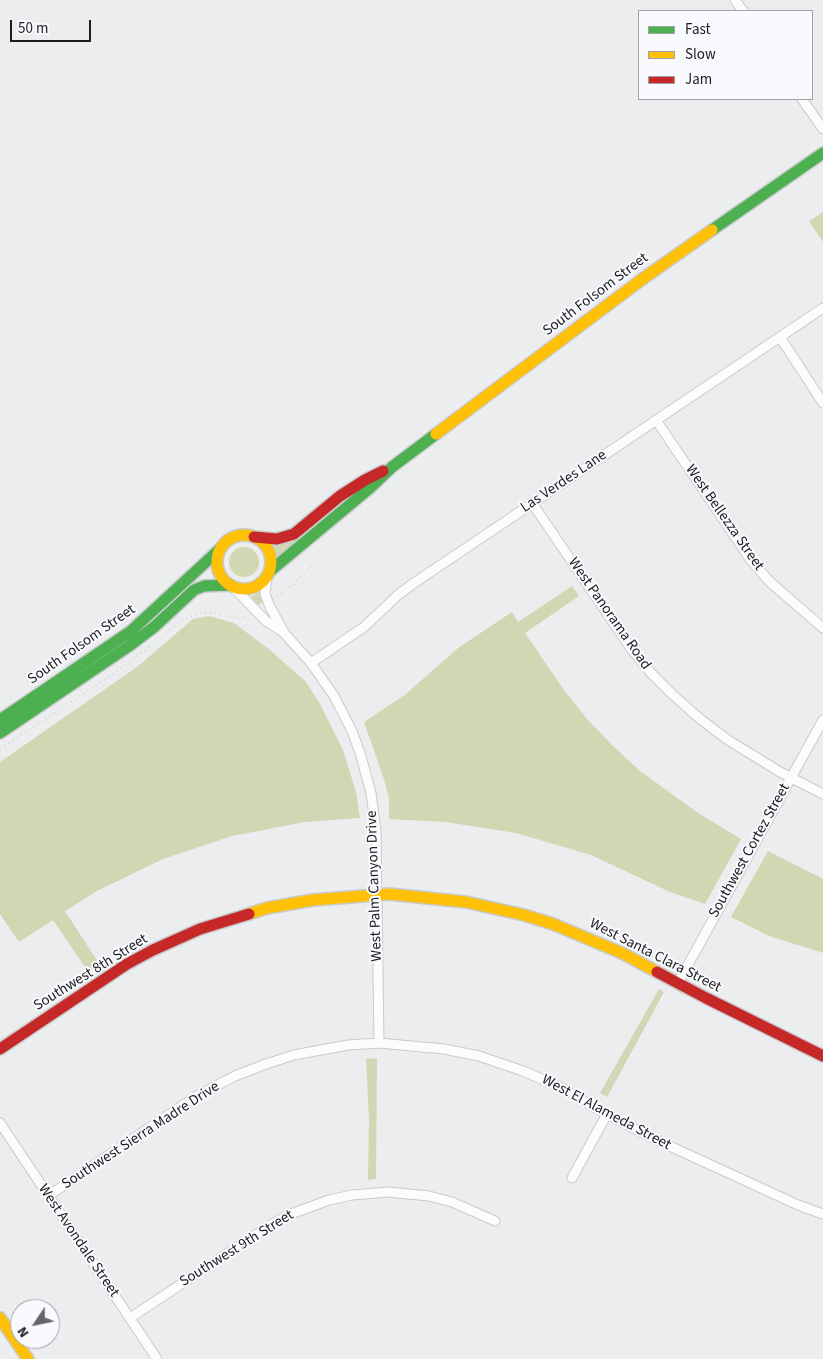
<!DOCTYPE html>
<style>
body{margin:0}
#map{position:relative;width:823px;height:1359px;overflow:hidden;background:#ebedef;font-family:"Source Sans 3",sans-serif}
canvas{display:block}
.legend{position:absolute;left:638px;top:10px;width:175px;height:90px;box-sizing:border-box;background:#f8fafd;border:1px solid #a0a2a4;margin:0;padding:6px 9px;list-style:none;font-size:15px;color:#1c1d1e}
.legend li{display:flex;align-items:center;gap:10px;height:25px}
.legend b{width:25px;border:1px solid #a0a2a4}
.north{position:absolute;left:10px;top:1299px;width:50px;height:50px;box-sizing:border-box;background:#f8fafd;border:1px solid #a0a2a4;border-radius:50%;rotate:236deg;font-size:14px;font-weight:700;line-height:20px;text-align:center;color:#1c1d1e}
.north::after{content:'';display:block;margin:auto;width:18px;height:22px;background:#646667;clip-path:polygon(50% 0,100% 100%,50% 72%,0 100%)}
.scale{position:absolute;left:10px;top:20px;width:81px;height:22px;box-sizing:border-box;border:2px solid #1c1d1e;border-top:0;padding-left:6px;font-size:15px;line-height:18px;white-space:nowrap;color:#1c1d1e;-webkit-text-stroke:4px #f8fafd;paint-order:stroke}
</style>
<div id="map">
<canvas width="823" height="1359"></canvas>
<ul class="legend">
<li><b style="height:6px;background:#4caf50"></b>Fast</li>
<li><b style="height:6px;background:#ffc107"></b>Slow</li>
<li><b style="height:6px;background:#c62828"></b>Jam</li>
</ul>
<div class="north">N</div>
<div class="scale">50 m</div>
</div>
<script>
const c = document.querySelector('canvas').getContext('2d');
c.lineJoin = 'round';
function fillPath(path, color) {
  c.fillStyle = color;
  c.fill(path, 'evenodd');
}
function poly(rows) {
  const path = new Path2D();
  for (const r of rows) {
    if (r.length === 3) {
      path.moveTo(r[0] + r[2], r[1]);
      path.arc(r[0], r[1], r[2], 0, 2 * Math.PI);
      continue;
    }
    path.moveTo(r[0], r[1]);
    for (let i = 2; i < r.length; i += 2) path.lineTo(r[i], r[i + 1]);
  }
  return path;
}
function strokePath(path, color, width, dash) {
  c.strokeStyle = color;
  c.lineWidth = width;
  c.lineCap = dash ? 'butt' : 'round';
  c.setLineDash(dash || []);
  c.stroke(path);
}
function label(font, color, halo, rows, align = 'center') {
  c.font = font + ' "Source Sans 3",sans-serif';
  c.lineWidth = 4;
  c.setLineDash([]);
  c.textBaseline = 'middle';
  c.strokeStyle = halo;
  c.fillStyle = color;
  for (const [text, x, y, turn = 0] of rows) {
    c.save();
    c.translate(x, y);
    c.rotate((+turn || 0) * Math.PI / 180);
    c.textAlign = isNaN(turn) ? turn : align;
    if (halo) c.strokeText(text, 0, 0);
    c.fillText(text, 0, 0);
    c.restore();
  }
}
const green = poly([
 [823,212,823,242,809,221],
 [367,482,278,557,273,545],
 [244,562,15],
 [572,586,579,596,525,633,564,690,587,719,613,746,640,771,698,813,741,839,705,904,670,892,591,855,516,833,445,822,389,819,389,798,383,776,364,722,406,694,458,648,512,612,518,622],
 [260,592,263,602,258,605,250,597],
 [209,616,234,623,270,650,306,682,320,704,343,750,356,792,360,818,305,822,232,836,163,859,97,891,65,911,100,965,89,973,53,920,19,942,0,914,0,762,137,667,193,619],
 [768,851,823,879,823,953,769,936,731,917],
 [659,989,664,992,607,1097,600,1093],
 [377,1058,376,1179,368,1180,369,1119,366,1059]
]);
const path = poly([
 [277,596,294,584,318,558],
 [166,633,184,619,199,613,215,613,239,619,248,616],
 [0,749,119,670,150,646],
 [600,1099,662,988]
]);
const street = poly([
 [735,0,743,11],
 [802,99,823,129],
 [780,337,823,403],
 [656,420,750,559,769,581,823,628],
 [532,503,632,650,651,673,672,694,699,718,728,740,780,772,823,794],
 [267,577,265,594,270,607,285,634,311,663,334,696,352,731,361,756,371,793,376,831,379,1043],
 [233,587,266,621,283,632],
 [311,663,364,627,399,594,414,583,823,308],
 [678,983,823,720],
 [0,1123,157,1359],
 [572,1178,607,1114],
 [48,1196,195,1097,235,1076,266,1064,294,1055,348,1045,379,1043,444,1049,479,1056,523,1071,560,1087,596,1108,650,1137,798,1205,823,1214],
 [130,1318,272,1224,291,1214,329,1200,352,1195,388,1192,429,1196,452,1202,495,1221]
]);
const fast = poly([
 [712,230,823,153],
 [270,571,371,487,392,467,436,434],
 [0,720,131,631,221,548],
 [0,733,129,646,154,627,194,590,204,586,230,585]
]);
const slow = poly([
 [436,434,641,280,712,230],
 [244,562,27],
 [249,914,267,908,313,900,389,894,466,902,524,915,553,924,624,954,657,972],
 [0,1318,28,1359]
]);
const jam = poly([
 [254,537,277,539,294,534,340,496,365,480,383,471],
 [657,972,706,998,823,1056],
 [0,1049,127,964,153,950,200,929,249,914]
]);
const streetNames = [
 ["South Folsom Street",596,295,-37],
 ["Las Verdes Lane",564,482,-34],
 ["West Bellezza Street",724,518,55],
 ["West Panorama Road",609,614,55],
 ["South Folsom Street",82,645,-35],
 ["Southwest Cortez Street",750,851,-61],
 ["West Palm Canyon Drive",375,886,-92],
 ["West Santa Clara Street",655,956,27],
 ["Southwest 8th Street",91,973,-32],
 ["West El Alameda Street",606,1113,28],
 ["Southwest Sierra Madre Drive",141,1136,-33],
 ["West Avondale Street",78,1241,56],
 ["Southwest 9th Street",237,1249,-32]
];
fillPath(green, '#d0d7b2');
strokePath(street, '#c9cacc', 11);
strokePath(fast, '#c9cacc', 14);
strokePath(slow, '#c9cacc', 14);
strokePath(jam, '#c9cacc', 14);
strokePath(path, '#d4d5d6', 2, [1, 4]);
strokePath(street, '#fcfcfd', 9);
strokePath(fast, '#4caf50', 11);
strokePath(slow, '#ffc107', 11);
strokePath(jam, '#c62828', 11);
label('15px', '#1c1d1e', '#f8fafd', streetNames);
</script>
